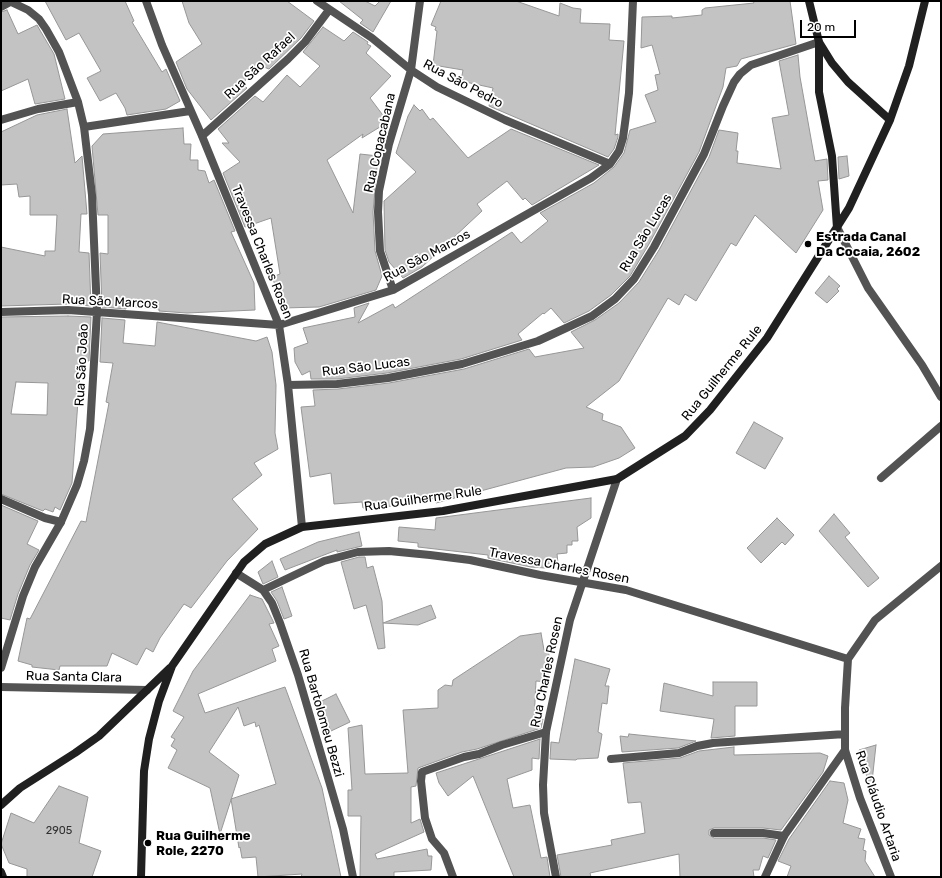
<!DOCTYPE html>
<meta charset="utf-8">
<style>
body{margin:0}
#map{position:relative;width:942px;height:878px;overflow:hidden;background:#fff;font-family:Rubik,sans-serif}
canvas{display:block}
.frame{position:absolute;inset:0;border:2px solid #000;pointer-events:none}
.scale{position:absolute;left:800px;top:20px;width:56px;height:18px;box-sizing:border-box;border:2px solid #000;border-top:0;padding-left:5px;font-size:12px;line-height:14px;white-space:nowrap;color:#000;-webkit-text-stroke:3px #fff;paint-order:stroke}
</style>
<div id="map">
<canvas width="942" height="878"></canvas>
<div class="frame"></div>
<div class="scale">20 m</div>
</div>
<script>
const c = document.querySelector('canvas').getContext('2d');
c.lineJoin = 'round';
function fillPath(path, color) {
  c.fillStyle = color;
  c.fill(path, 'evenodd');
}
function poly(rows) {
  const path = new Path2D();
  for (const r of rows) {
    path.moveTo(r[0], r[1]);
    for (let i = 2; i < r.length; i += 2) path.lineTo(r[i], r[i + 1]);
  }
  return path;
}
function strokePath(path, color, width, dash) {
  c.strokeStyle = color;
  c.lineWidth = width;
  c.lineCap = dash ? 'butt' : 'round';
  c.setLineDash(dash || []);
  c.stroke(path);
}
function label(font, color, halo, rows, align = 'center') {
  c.font = font + ' Rubik,sans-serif';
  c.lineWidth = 3.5;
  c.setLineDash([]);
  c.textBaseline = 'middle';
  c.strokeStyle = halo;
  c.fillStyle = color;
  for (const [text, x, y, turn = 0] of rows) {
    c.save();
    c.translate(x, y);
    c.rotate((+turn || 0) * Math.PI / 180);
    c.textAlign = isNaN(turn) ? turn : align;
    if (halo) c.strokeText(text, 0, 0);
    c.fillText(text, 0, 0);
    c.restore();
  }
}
const building = poly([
 [45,1,125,1,134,21,132,22,162,72,166,69,180,101,166,109,127,115,125,108,116,93,100,101,87,78,101,71,79,33,66,40,45,1],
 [182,1,287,1,314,21,301,38,269,69,256,64,243,84,247,88,211,120,187,89,176,62,202,44,189,23,182,1],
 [339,1,365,1,375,6,380,1,391,1,373,32,360,23,363,20,339,1],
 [441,1,516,1,559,16,560,3,573,8,581,9,580,23,610,24,609,40,624,41,615,135,618,134,618,137,614,149,608,157,489,106,493,88,461,81,463,70,433,65,437,31,435,30,436,27,431,25,441,1],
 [753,1,790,1,796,44,741,59,737,66,726,68,723,87,699,152,649,244,630,276,611,295,589,311,564,323,551,308,544,314,543,313,518,334,522,340,461,359,387,373,337,379,311,379,310,371,302,375,295,362,294,348,308,343,303,328,355,317,354,308,369,303,358,323,393,304,395,308,512,232,521,243,548,221,540,213,594,183,614,167,624,153,630,130,656,122,645,95,658,90,655,75,660,74,652,45,641,48,642,17,672,16,672,18,702,15,702,10,705,8,754,3,753,1],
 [7,10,18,34,37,25,41,32,54,54,65,99,35,104,28,79,1,91,1,12,7,10],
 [323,27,344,41,353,32,368,42,367,44,371,46,366,53,391,76,370,98,388,122,362,138,363,134,327,160,353,213,360,154,378,156,373,212,375,251,382,276,376,290,319,307,284,308,272,277,280,274,271,218,245,227,223,173,240,162,222,143,229,143,218,129,255,96,263,102,287,75,300,87,320,66,303,52,323,27],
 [798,55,800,77,815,161,827,159,828,180,818,181,823,210,796,253,755,215,736,246,731,243,696,301,685,294,679,305,668,298,619,381,586,407,603,414,602,420,621,427,635,448,619,458,593,467,566,468,436,503,436,498,393,506,363,508,362,502,334,504,331,473,310,477,301,407,315,406,313,390,338,389,389,383,464,369,529,349,535,357,584,348,571,332,595,320,619,303,639,282,659,250,709,157,719,130,738,133,736,151,738,151,737,163,781,169,772,118,789,115,779,61,798,55],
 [414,105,420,111,422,109,430,120,433,118,468,158,511,129,599,165,532,205,525,198,523,200,507,181,477,204,482,211,422,267,403,278,389,262,385,250,384,201,416,172,396,153,408,116,414,105],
 [67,109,75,163,82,156,87,214,81,214,79,252,89,253,91,306,68,304,1,306,1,247,45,256,45,251,55,251,57,215,30,215,30,196,19,197,17,184,1,185,1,132,37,115,67,109],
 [183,128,184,144,191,144,190,160,198,160,198,170,205,171,209,183,214,180,235,231,231,232,254,283,255,310,187,313,159,311,159,309,127,306,126,309,102,307,100,253,108,254,108,215,98,215,92,146,103,134,183,128],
 [847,156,849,176,839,179,838,157,847,156],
 [829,276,840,286,837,289,839,291,827,303,815,293,829,276],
 [68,316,91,317,89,361,81,360,72,483,60,510,55,507,53,512,45,509,43,511,1,494,1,317,68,316],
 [16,382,48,383,47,415,11,414,16,382],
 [102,318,125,320,123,343,155,346,157,322,256,341,267,337,272,352,276,385,275,433,278,449,254,463,262,475,232,499,258,529,227,561,191,608,184,604,160,638,153,652,146,648,137,665,112,653,107,666,60,666,59,670,32,667,32,665,18,661,27,618,30,619,81,521,86,522,109,403,106,402,113,363,100,362,102,318],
 [754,422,783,438,765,469,736,453,754,422],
 [591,498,591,518,577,527,578,541,572,541,572,545,567,545,567,553,557,554,558,563,545,564,545,568,531,567,488,558,488,555,418,547,418,543,398,541,399,527,435,530,436,518,591,498],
 [1,505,38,521,27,544,39,550,30,565,18,594,10,620,1,618,1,505],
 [834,514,850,533,845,537,879,578,868,587,819,531,834,514],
 [777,518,794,535,785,545,782,542,761,563,747,548,777,518],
 [359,532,362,546,337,552,337,550,285,570,280,559,318,542,359,532],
 [359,557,365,557,367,568,373,566,382,601,383,623,431,605,436,618,418,625,383,623,385,648,378,649,366,605,354,609,341,562,359,557],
 [272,561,278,577,263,584,258,572,272,561],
 [282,587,292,616,284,619,277,601,271,592,282,587],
 [250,595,262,599,274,623,269,624,279,646,272,649,276,661,198,694,205,713,285,687,322,788,341,877,301,877,302,874,258,877,256,857,242,858,240,847,239,848,231,799,276,784,259,725,256,727,255,722,244,726,238,707,209,752,239,775,220,834,210,788,168,768,177,750,171,746,175,739,171,737,184,717,173,711,193,671,250,595],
 [541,633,544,650,549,650,548,682,536,681,534,722,543,719,541,728,477,749,462,752,418,768,416,786,411,787,411,823,420,819,424,832,375,854,377,859,427,849,428,856,432,856,431,870,394,872,394,877,360,877,361,816,348,816,348,790,352,790,348,728,362,725,365,774,408,773,403,710,438,708,438,690,445,685,452,686,453,680,520,636,541,633],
 [575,659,610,669,605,686,609,686,607,704,602,703,598,732,602,734,598,758,577,759,576,760,550,759,551,742,559,743,575,659],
 [713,682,757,682,757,706,735,706,735,736,711,738,714,719,660,711,664,683,713,696,713,682],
 [336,694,350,722,331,731,318,703,336,694],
 [629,734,696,741,678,748,622,752,620,736,628,737,629,734],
 [540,739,539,759,532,758,532,770,507,779,513,808,530,805,541,858,547,857,550,877,514,877,473,776,448,796,439,783,436,773,540,739],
 [876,745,871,791,859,750,876,745],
 [734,747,734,755,820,753,828,756,823,772,781,830,763,828,714,828,709,830,709,835,714,838,763,838,776,840,768,858,763,856,759,870,753,870,754,877,680,877,679,854,590,873,591,877,561,877,557,855,612,845,611,840,645,833,641,802,628,803,623,763,680,758,699,751,734,747],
 [830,781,844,783,848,800,843,823,861,829,858,838,865,839,863,850,866,851,865,861,875,877,787,877,791,866,778,861,789,839,830,781],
 [59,786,88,797,79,843,101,851,92,877,27,877,27,869,9,863,1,844,11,813,34,823,59,786]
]);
const lane = poly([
 [1,499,45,518,61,522],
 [714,833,763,833,784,836],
 [453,877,444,853,432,839,425,818,421,781,422,772,464,757,479,754,502,745,546,732]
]);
const street = poly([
 [146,1,162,45,202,136,279,325,288,385,302,527],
 [317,1,372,38,411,70,437,87,505,120,610,164],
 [1,7,12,1],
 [1,120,38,109,78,102],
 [84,127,190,111],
 [202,136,288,59,305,42,329,10],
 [838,229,868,288,922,365,941,397],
 [393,290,380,251,378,212,379,191,389,144,411,70,420,1],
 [1,312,68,310,279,325,393,290,591,178,610,164,619,151,623,138,629,93,633,1],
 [288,385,337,384,388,378,462,364,538,341,592,316,615,299,634,279,654,247,704,154,723,106,734,82,740,74,751,65,819,42],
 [881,478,941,426],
 [236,573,263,590,272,603,280,623,298,675,343,829,353,877],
 [263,590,324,561,358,552,389,551,430,555,470,560,540,575,626,590,848,659],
 [1,668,23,596,35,567,61,522,77,485,84,461,90,429,97,312,92,195,84,127,78,102,59,52,46,29,39,19,28,10,9,1],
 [1,687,147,690],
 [611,759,679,753,697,746,713,743,845,734],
 [556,877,544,813,543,785,546,732,570,620,617,479],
 [765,877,784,836,845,750],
 [891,877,860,798,845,750,845,708,848,659,875,620,941,566]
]);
const secondary = poly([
 [809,1,819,42,832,63,848,82,890,120],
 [819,42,819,92,832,156,837,228],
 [1,805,20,788,75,753,99,736,170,668],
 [1,872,3,877],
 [141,877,144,771,149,739,159,701,172,666,244,562,265,544,302,527,443,511,617,479,685,436,710,410,767,338,849,208,890,120,909,66,925,1]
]);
const markers = [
 [808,244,4,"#000"],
 [148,843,4,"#000"]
];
const numberNames = [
 ["2905",59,831]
];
const streetNames = [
 ["Rua São Rafael",260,66,-43],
 ["Rua São Pedro",463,84,28],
 ["Rua Copacabana",380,143,-77],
 ["Rua São Lucas",646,233,-59],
 ["Travessa Charles Rosen",262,252,68],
 ["Rua São Marcos",427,256,-28],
 ["Rua São Marcos",110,302,3],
 ["Rua São João",82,365,-87],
 ["Rua São Lucas",366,367,-7],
 ["Rua Guilherme Rule",722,373,-51],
 ["Rua Guilherme Rule",423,499,-8],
 ["Travessa Charles Rosen",559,566,11],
 ["Rua Charles Rosen",547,672,-78],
 ["Rua Santa Clara",74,677,1],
 ["Rua Bartolomeu Bezzi",321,713,74],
 ["Rua Cláudio Artaria",878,806,71]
];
const poiNames = [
 ["Estrada Canal",816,237],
 ["Da Cocaia, 2602",816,252],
 ["Rua Guilherme",156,836],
 ["Role, 2270",156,851]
];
fillPath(building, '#c3c3c3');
strokePath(building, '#979797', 1);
strokePath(lane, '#535353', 8);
strokePath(street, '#535353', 8);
strokePath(secondary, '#202020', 8);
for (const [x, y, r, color] of markers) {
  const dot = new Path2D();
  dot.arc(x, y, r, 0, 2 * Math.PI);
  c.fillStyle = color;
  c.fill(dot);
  strokePath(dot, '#fff', 1.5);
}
label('11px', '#313131', null, numberNames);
label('13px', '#000', '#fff', streetNames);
label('bold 13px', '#000', '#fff', poiNames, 'left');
</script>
